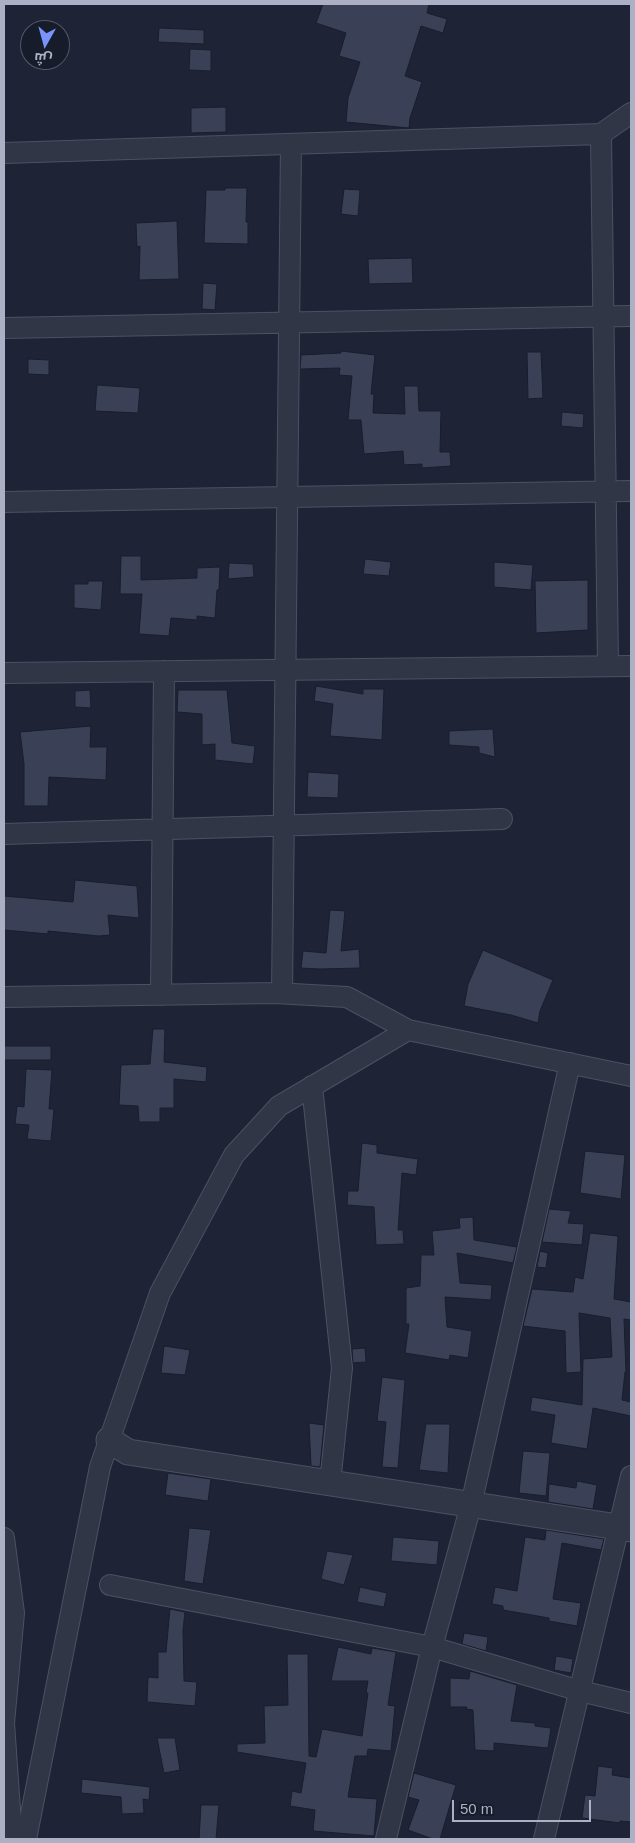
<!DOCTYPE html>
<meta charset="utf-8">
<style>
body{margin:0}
#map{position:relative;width:635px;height:1843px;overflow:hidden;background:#1e2436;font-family:Helvetica,Cairo,sans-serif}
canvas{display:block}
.frame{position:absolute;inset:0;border:5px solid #abb0c4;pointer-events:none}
.north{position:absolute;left:20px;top:20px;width:50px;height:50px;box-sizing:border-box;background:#171c2b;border:1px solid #525768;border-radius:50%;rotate:187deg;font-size:14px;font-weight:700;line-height:20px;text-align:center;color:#abb0c4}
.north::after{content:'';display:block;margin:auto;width:18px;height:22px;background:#7993fb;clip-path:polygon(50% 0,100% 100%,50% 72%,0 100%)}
.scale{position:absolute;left:452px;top:1800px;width:139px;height:22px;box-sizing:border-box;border:2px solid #abb0c4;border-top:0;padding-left:6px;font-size:15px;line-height:18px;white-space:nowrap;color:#abb0c4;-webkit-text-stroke:4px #171c2b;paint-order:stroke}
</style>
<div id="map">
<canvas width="635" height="1843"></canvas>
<div class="frame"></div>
<div class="north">ش</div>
<div class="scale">50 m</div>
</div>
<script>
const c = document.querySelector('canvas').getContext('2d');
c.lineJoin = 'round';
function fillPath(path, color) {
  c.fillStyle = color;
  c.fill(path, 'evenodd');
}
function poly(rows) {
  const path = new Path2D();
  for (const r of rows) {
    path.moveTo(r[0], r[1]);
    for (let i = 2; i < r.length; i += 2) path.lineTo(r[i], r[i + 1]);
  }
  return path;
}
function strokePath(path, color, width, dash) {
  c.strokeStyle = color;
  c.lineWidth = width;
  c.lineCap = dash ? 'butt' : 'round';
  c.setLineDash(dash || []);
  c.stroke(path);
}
const building = poly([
 [323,4,429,4,427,13,447,19,443,33,421,26,405,76,422,82,410,118,409,128,346,122,348,98,360,62,339,56,346,33,316,23,323,4],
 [159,28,204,30,204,44,158,42,159,28],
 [190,49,211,50,211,71,189,70,190,49],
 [226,107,226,132,191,133,191,108,226,107],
 [225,188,247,188,246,222,248,222,248,244,204,243,206,190,225,190,225,188],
 [344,189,360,190,358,216,341,214,344,189],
 [177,221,179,279,139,280,140,246,137,247,136,223,177,221],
 [412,258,413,283,369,284,368,259,412,258],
 [203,283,217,284,215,310,202,309,203,283],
 [341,351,375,355,371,394,374,394,373,413,405,414,404,386,418,386,419,411,441,411,440,452,450,452,451,466,422,468,422,464,404,465,403,451,364,454,361,420,348,420,352,376,339,375,340,368,300,369,301,355,341,353,341,351],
 [527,352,541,352,543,398,528,399,527,352],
 [28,359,49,360,49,375,28,374,28,359],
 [97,385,140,388,138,413,95,411,97,385],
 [562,412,584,414,583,428,561,426,562,412],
 [121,556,141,556,141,580,197,578,197,568,220,567,219,590,217,590,215,618,197,616,197,620,171,618,169,636,139,634,142,594,120,594,121,556],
 [365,559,391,562,389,576,363,574,365,559],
 [494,562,533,565,531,590,494,587,494,562],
 [229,563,253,564,254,577,228,579,229,563],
 [588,580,588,630,536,633,535,581,588,580],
 [88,581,103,581,101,610,74,608,74,584,88,584,88,581],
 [316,686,363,694,363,689,384,689,382,740,330,736,333,704,314,701,316,686],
 [90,690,91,708,75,707,75,691,90,690],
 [178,690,227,690,232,743,255,746,253,764,215,760,215,744,202,745,202,714,177,712,178,690],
 [91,726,90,747,107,747,106,780,49,777,48,806,24,806,24,764,20,732,91,726],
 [493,729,495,757,479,753,479,747,449,745,449,731,493,729],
 [308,772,339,774,338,798,307,797,308,772],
 [75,880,137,886,139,918,108,915,110,935,99,936,48,931,48,934,4,930,4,896,73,902,75,880],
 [330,910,345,911,341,951,359,949,360,968,320,969,301,968,303,951,326,953,330,910],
 [483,950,553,980,540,1011,538,1023,511,1015,464,1006,468,984,483,950],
 [153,1029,165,1029,164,1062,207,1067,206,1082,174,1079,174,1108,160,1108,160,1122,139,1122,138,1106,119,1105,121,1065,150,1064,153,1029],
 [4,1046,51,1046,51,1060,4,1060,4,1046],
 [26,1069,52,1070,49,1109,54,1109,51,1141,27,1139,29,1125,15,1124,17,1106,24,1107,26,1069],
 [362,1143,377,1145,377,1153,418,1159,416,1175,402,1173,398,1230,403,1230,404,1244,376,1245,374,1207,347,1205,348,1191,358,1191,362,1143],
 [585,1151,625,1155,621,1199,580,1193,585,1151],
 [549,1209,571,1211,568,1223,584,1224,582,1245,542,1242,549,1209],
 [473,1217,474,1240,517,1247,513,1263,457,1253,460,1283,492,1285,491,1300,445,1297,447,1327,472,1331,468,1358,450,1355,449,1360,405,1353,409,1324,406,1324,406,1288,420,1286,421,1255,434,1255,432,1231,460,1228,459,1218,473,1217],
 [590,1233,618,1236,614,1299,631,1302,631,1320,624,1319,626,1372,625,1372,622,1400,631,1402,631,1416,593,1408,587,1449,551,1443,555,1415,530,1411,532,1397,582,1405,583,1359,612,1357,610,1318,579,1313,581,1372,566,1373,565,1331,523,1326,532,1289,573,1292,575,1277,583,1279,590,1233],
 [540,1251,548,1253,546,1268,537,1267,540,1251],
 [164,1346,190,1350,185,1375,161,1373,164,1346],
 [365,1348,366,1362,353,1363,352,1349,365,1348],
 [382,1377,405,1380,398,1468,382,1467,386,1422,377,1421,382,1377],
 [309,1423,324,1425,320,1467,311,1466,309,1423],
 [426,1424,450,1424,448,1473,419,1470,426,1424],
 [523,1451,550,1453,546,1496,519,1493,523,1451],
 [168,1473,211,1479,208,1501,165,1495,168,1473],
 [577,1481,597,1485,593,1509,548,1502,549,1484,576,1488,577,1481],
 [189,1528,211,1530,203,1584,184,1581,189,1528],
 [546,1530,604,1539,601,1550,562,1543,553,1599,581,1603,577,1626,549,1621,549,1618,503,1610,503,1606,492,1604,495,1587,517,1591,525,1537,545,1540,546,1530],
 [393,1537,439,1541,437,1565,391,1561,393,1537],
 [327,1551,353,1555,344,1585,321,1579,327,1551],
 [360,1587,387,1593,384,1607,357,1602,360,1587],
 [170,1609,185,1612,183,1630,184,1681,197,1682,195,1706,147,1702,148,1677,158,1678,158,1652,166,1652,170,1609],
 [464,1633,488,1637,486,1651,462,1644,464,1633],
 [338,1647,371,1654,372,1648,396,1652,388,1705,395,1706,391,1751,368,1749,367,1756,355,1756,348,1797,377,1799,374,1836,313,1831,315,1810,290,1806,292,1791,301,1793,306,1763,237,1752,237,1744,265,1743,264,1706,288,1705,287,1654,308,1654,309,1756,316,1757,322,1729,362,1736,368,1693,366,1693,368,1681,331,1681,338,1647],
 [556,1656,573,1659,571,1673,554,1670,556,1656],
 [470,1671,517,1685,511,1721,535,1723,535,1726,551,1728,548,1748,494,1743,494,1751,475,1750,473,1710,466,1709,467,1707,450,1707,450,1678,469,1679,470,1671],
 [157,1738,175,1738,180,1770,164,1773,157,1738],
 [598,1766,613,1768,612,1775,631,1778,631,1822,620,1821,620,1823,582,1818,585,1795,595,1796,598,1766],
 [414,1773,456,1785,440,1839,433,1839,408,1830,419,1800,408,1797,414,1773],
 [82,1779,150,1787,149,1800,143,1799,144,1813,122,1814,121,1797,81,1793,82,1779],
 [201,1805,219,1805,216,1839,199,1839,201,1805]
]);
const minor = poly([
 [601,134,608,666],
 [4,153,601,134,631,113],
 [4,328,631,316],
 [4,502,631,491],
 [4,673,631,666],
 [4,834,502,819],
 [282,993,291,144],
 [161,995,164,671],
 [4,997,275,993,347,997,408,1030,631,1076],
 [312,1086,342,1368,330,1483],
 [4,1538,14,1613,4,1723,12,1839],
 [110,1585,432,1647,580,1691,631,1703],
 [26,1839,100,1467,160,1293,234,1155,279,1106,408,1030],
 [386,1839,432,1647,471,1505,570,1063],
 [544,1839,631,1476]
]);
const tertiary = poly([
 [109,1440,128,1452,631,1529]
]);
fillPath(building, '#3a4157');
strokePath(building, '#191e2d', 1);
strokePath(minor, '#4c5162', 22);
strokePath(tertiary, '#4c5162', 27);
strokePath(minor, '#313646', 20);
strokePath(tertiary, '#313646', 25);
</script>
